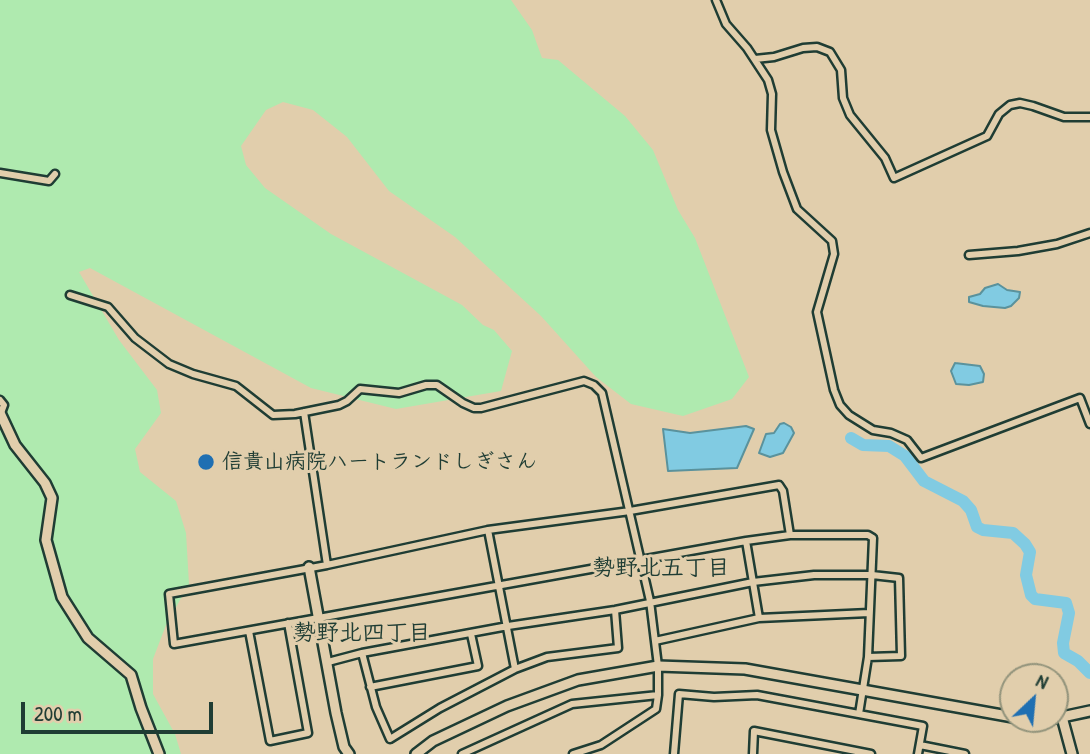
<!DOCTYPE html>
<meta charset="utf-8">
<style>
body{margin:0}
#map{position:relative;width:1090px;height:754px;overflow:hidden;background:#e1ceac;font-family:"Patrick Hand",sans-serif}
canvas{display:block}
.north{position:absolute;left:999px;top:663px;width:70px;height:70px;box-sizing:border-box;background:#e1ceac;border:2px solid #93947c;border-radius:50%;rotate:26deg;font-size:19px;font-weight:700;line-height:28px;text-align:center;color:#1f3d34}
.north::after{content:'';display:block;margin:auto;width:24px;height:32px;background:#1f6fb2;clip-path:polygon(50% 0,100% 100%,50% 72%,0 100%)}
.scale{position:absolute;left:21px;top:702px;width:192px;height:32px;box-sizing:border-box;border:4px solid #1f3d34;border-top:0;padding-left:9px;font-size:21px;line-height:24px;white-space:nowrap;color:#1f3d34;-webkit-text-stroke:5px #e1ceac;paint-order:stroke}
</style>
<div id="map">
<canvas width="1090" height="754"></canvas>
<div class="north">N</div>
<div class="scale">200 m</div>
</div>
<script>
const c = document.querySelector('canvas').getContext('2d');
c.lineJoin = 'round';
function fillPath(path, color) {
  c.fillStyle = color;
  c.fill(path, 'evenodd');
}
function poly(rows) {
  const path = new Path2D();
  for (const r of rows) {
    path.moveTo(r[0], r[1]);
    for (let i = 2; i < r.length; i += 2) path.lineTo(r[i], r[i + 1]);
  }
  return path;
}
function strokePath(path, color, width, dash) {
  c.strokeStyle = color;
  c.lineWidth = width;
  c.lineCap = dash ? 'butt' : 'round';
  c.setLineDash(dash || []);
  c.stroke(path);
}
function label(font, color, halo, rows, align = 'center') {
  c.font = font + ' "Patrick Hand","Klee One",sans-serif';
  c.lineWidth = 6;
  c.setLineDash([]);
  c.textBaseline = 'middle';
  c.strokeStyle = halo;
  c.fillStyle = color;
  for (const [text, x, y, turn = 0] of rows) {
    c.save();
    c.translate(x, y);
    c.rotate((+turn || 0) * Math.PI / 180);
    c.textAlign = isNaN(turn) ? turn : align;
    if (halo) c.strokeText(text, 0, 0);
    c.fillText(text, 0, 0);
    c.restore();
  }
}
const green = poly([
 [0,0,511,0,532,30,542,58,558,60,625,116,653,150,678,210,695,238,749,377,732,399,683,416,631,404,596,377,541,316,455,237,389,191,347,137,313,110,283,102,266,110,241,146,246,165,265,188,331,234,462,305,483,325,494,330,512,351,501,391,396,409,311,388,90,268,79,272,119,340,157,390,161,413,135,449,140,472,176,501,186,533,189,584,166,625,153,659,153,694,175,734,181,754,0,754]
]);
const water = poly([
 [998,284,1007,290,1020,292,1019,298,1011,306,1005,308,983,306,969,302,969,297,980,294,985,288,998,284],
 [955,363,980,366,984,374,983,382,969,385,956,384,951,371,955,363],
 [784,423,791,427,794,433,783,453,770,457,759,453,766,434,774,433,780,424,784,423],
 [746,426,754,429,737,468,668,471,663,429,690,433,746,426]
]);
const river = poly([
 [851,438,863,445,889,446,905,456,924,481,963,501,971,510,977,527,983,530,1013,533,1025,544,1030,552,1026,575,1031,595,1035,599,1066,603,1069,613,1063,643,1064,653,1078,661,1090,673]
]);
const street = poly([
 [716,0,726,24,747,48,768,80,772,94,771,130,783,172,797,209,832,241,834,254,817,312,834,390,840,405,849,415,873,430,891,433,907,440,921,458,1080,398,1090,424],
 [755,59,774,57,803,48,817,47,830,52,841,70,843,98,850,115,885,158,894,178,987,136,999,114,1010,105,1020,103,1033,106,1064,117,1090,117],
 [0,173,49,181,55,174],
 [969,255,1018,251,1057,244,1090,233],
 [70,295,108,307,135,338,169,364,193,374,236,386,273,415,295,414,339,405,347,401,360,389,399,393,426,385,437,385,463,403,474,408,481,408,584,381,594,385,602,393,650,601,658,666,658,695,656,709,601,745,573,754],
 [0,400,4,405,1,413],
 [304,412,327,565],
 [488,530,515,669],
 [790,535,783,491,779,485,630,511,488,530,327,565,169,594,174,644,746,541,790,535,868,535,873,538,868,657,859,714],
 [746,541,759,618],
 [249,631,270,741,308,733,288,623],
 [655,641,759,618,869,613],
 [362,653,376,707,390,739,440,708,515,669,547,657,618,648,615,610],
 [328,662,362,653,508,626,615,610,753,582,814,575,872,575,899,578,901,656,868,657],
 [370,687,478,666,471,634],
 [920,745,965,754],
 [462,754,572,704,658,695],
 [674,754,679,694,714,697,757,695,923,726,918,754],
 [753,754,754,731,871,754]
]);
const secondary = poly([
 [0,413,15,445,45,483,52,498,46,540,62,597,88,638,131,675,141,708,159,754],
 [309,567,336,713,344,747,349,754],
 [1062,717,1090,711],
 [1055,718,1062,717,1072,754],
 [1034,719,1044,719],
 [416,754,433,741,507,706,578,680,658,666,745,669,1013,717]
]);
const markers = [
 [206,462,9,"#1f6fb2"]
];
const poiNames = [
 ["信貴山病院ハートランドしぎさん",222,462]
];
const neighbourhoodNames = [
 ["勢野北五丁目",661,569],
 ["勢野北四丁目",362,634]
];
fillPath(green, '#afeaaf');
fillPath(water, '#81cbe2');
strokePath(water, '#5a929c', 2);
strokePath(river, '#81cbe2', 12);
strokePath(street, '#1f3d34', 11);
strokePath(secondary, '#1f3d34', 14);
strokePath(street, '#e1ceac', 6);
strokePath(secondary, '#e1ceac', 9);
for (const [x, y, r, color] of markers) {
  const dot = new Path2D();
  dot.arc(x, y, r, 0, 2 * Math.PI);
  c.fillStyle = color;
  c.fill(dot);
  strokePath(dot, '#e1ceac', 2.5);
}
label('bold 21px', '#1f3d34', '#e1ceac', poiNames, 'left');
label('bold 23px', '#1f3d34', '#e1ceac', neighbourhoodNames);
</script>
